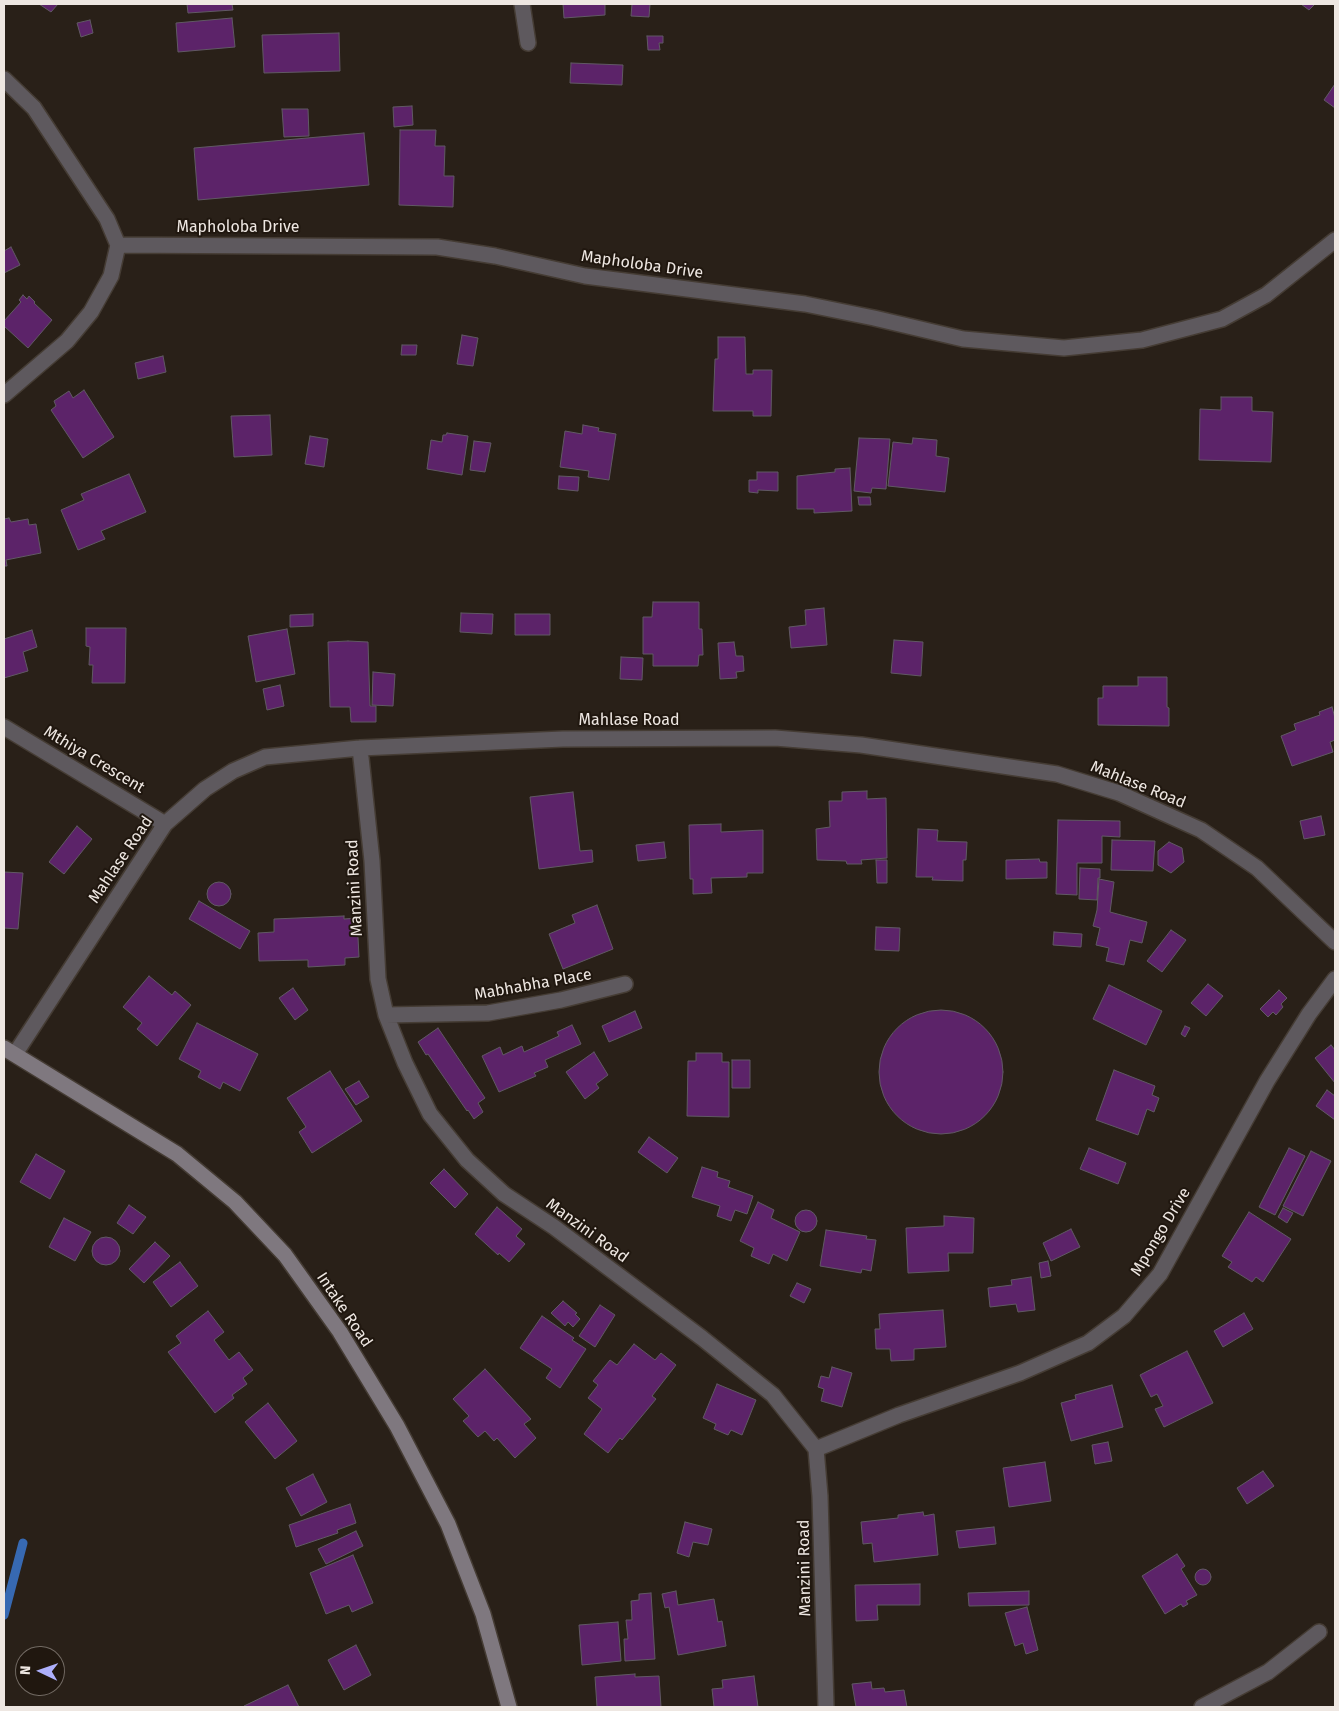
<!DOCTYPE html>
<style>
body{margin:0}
#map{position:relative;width:1339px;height:1711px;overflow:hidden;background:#292018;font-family:"Fira Sans",sans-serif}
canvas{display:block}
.frame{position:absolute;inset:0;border:5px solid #eee7e2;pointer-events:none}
.north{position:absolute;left:15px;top:1646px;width:50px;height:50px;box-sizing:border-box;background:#20170f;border:1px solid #726a63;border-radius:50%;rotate:273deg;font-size:14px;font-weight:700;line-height:20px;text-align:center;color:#eee7e2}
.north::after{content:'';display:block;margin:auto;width:18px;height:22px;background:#adaffb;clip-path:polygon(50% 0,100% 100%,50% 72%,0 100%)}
</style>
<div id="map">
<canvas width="1339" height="1711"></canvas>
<div class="frame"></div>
<div class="north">N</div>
</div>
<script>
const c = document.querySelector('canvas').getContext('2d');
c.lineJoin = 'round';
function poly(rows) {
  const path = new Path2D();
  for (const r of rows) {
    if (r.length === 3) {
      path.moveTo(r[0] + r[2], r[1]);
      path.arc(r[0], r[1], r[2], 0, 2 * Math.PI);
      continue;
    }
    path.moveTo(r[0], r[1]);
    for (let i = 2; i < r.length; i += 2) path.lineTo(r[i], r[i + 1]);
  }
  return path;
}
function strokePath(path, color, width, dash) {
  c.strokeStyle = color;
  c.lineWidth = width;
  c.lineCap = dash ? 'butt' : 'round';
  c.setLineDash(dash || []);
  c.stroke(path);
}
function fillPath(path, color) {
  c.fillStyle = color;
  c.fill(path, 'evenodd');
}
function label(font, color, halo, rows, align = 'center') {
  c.font = font + ' "Fira Sans",sans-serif';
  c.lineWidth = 4;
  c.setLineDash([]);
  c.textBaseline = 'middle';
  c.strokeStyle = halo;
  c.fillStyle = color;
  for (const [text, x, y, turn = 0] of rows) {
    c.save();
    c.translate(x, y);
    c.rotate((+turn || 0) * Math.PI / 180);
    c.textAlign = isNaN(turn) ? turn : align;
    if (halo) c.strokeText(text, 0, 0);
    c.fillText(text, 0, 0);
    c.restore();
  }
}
const stream = poly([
 [4,1615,23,1543]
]);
const building = poly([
 [39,4,58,4,51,12,39,4],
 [187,4,232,4,233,10,188,13,187,4],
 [563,4,605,4,605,15,564,18,563,4],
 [632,4,650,4,649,17,631,16,632,4],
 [1301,4,1315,4,1309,10,1301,4],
 [232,18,235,47,178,52,176,23,232,18],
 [90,20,93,33,81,37,77,23,90,20],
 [339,33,340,71,264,73,262,35,339,33],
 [647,36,663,36,663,43,659,43,660,50,648,50,647,36],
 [571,63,623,65,622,85,570,83,571,63],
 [1335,84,1335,108,1324,100,1335,84],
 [412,106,413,125,394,127,393,107,412,106],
 [282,109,308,109,309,136,284,137,282,109],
 [400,130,436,130,435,146,445,146,444,176,454,176,453,207,399,205,400,130],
 [364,133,369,185,198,200,194,148,364,133],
 [11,247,20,265,4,273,4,251,11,247],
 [23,295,27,299,29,296,35,302,34,303,52,320,28,348,4,326,4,321,21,302,19,300,23,295],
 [462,335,478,338,473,366,457,364,462,335],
 [718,337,745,337,746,374,753,374,753,370,772,370,771,416,753,416,753,411,713,411,715,359,718,359,718,337],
 [402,345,417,345,416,355,401,355,402,345],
 [163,356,166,372,138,379,135,363,163,356],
 [84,390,114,437,83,458,51,410,56,406,54,401,69,391,73,398,84,390],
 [1221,397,1252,397,1252,411,1273,412,1271,462,1199,460,1200,409,1221,410,1221,397],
 [270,415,272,455,234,457,231,416,270,415],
 [583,425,599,428,598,431,616,434,609,480,588,477,589,471,560,467,565,431,582,434,583,425],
 [447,433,468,436,462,475,427,469,431,440,442,442,443,435,446,435,447,433],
 [310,436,328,439,324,467,305,464,310,436],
 [859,438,890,439,886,489,872,488,871,493,854,491,859,438],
 [913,438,937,440,936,456,949,458,945,492,888,486,893,442,912,444,913,438],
 [474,441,491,443,485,472,470,470,474,441],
 [850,468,852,511,814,513,814,509,797,509,797,476,835,472,835,469,850,468],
 [757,472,778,472,778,491,758,490,758,493,749,492,749,480,757,480,757,472],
 [129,474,146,512,101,531,105,539,78,550,61,510,84,500,81,494,129,474],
 [559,476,579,477,578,491,558,489,559,476],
 [858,497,870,497,871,505,859,505,858,497],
 [9,518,11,522,28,519,29,525,36,524,41,553,6,560,7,566,4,566,4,519,9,518],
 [653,602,699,602,699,629,702,629,703,655,699,655,698,666,653,666,653,654,643,654,643,617,652,617,653,602],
 [824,608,827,645,791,648,789,627,806,625,805,610,824,608],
 [461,613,493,614,492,634,460,632,461,613],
 [313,614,313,626,290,627,290,615,313,614],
 [515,614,550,614,550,635,515,635,515,614],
 [86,628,126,628,125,683,92,683,93,665,89,665,90,647,86,646,86,628],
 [287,629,295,674,256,682,248,636,287,629],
 [32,630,37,647,23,652,28,671,4,678,4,639,32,630],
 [894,640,923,642,921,676,891,673,894,640],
 [348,641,368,642,370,706,376,706,376,722,351,722,350,707,330,707,328,642,348,641],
 [734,642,736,656,743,656,744,671,736,672,737,678,720,679,718,643,734,642],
 [621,657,643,658,642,680,620,679,621,657],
 [373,672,395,674,393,706,372,705,373,672],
 [1138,677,1167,677,1167,707,1169,708,1169,726,1098,725,1098,698,1103,698,1103,686,1138,686,1138,677],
 [280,685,284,706,267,710,263,689,280,685],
 [1332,707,1335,718,1335,740,1330,742,1333,752,1292,766,1281,736,1296,730,1294,724,1320,715,1319,712,1332,707],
 [867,791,867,799,886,798,887,858,861,860,862,864,847,864,846,861,817,860,816,829,830,827,829,801,842,801,842,792,867,791],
 [573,792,580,851,592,850,593,862,539,869,530,797,573,792],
 [1321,816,1325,835,1304,839,1300,821,1321,816],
 [1058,820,1120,821,1120,837,1102,836,1102,863,1077,863,1077,895,1056,894,1058,820],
 [721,824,721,832,763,830,763,873,747,873,747,877,711,878,712,893,693,894,693,879,690,879,689,825,721,824],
 [77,826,92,839,64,874,49,862,77,826],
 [918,829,938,830,937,841,967,842,966,860,963,860,963,881,932,880,933,877,916,877,918,829],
 [1112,840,1155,841,1153,871,1111,870,1112,840],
 [664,842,666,858,638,861,636,845,664,842],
 [1169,842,1182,848,1184,862,1171,873,1158,865,1158,851,1169,842],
 [1039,859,1040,862,1047,862,1047,878,1006,879,1006,860,1039,859],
 [876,860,887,860,887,883,877,883,876,860],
 [1080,868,1100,869,1100,878,1098,878,1097,900,1079,899,1080,868],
 [4,872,23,873,18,929,4,928,4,872],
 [1099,879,1114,882,1110,912,1147,922,1142,943,1130,940,1124,965,1106,961,1109,948,1096,945,1100,928,1093,926,1097,910,1099,879],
 [219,894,12],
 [199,901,250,931,240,949,189,919,199,901],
 [597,905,613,949,563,969,549,934,575,923,572,915,597,905],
 [344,916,344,919,357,918,359,957,345,958,345,965,308,967,308,960,259,961,258,933,274,932,274,919,344,916],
 [876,927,900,928,899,951,875,950,876,927],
 [1171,930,1186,940,1162,972,1147,961,1171,930],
 [1054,932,1082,934,1081,947,1053,945,1054,932],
 [149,976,172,995,175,991,191,1005,157,1046,137,1029,142,1023,123,1007,149,976],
 [1208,984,1223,996,1206,1016,1191,1003,1208,984],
 [1109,985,1162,1011,1146,1045,1093,1019,1109,985],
 [293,988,308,1010,295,1020,279,998,293,988],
 [1279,990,1287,998,1281,1004,1283,1007,1276,1015,1273,1012,1268,1017,1260,1009,1279,990],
 [941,1072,62],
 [635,1011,642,1028,609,1042,602,1026,635,1011],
 [197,1023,258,1054,240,1091,223,1082,220,1089,198,1077,201,1071,179,1059,197,1023],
 [572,1025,581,1044,545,1060,548,1067,534,1073,536,1076,499,1092,482,1056,500,1047,503,1055,522,1046,524,1052,559,1036,557,1032,572,1025],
 [1185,1026,1190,1028,1185,1037,1181,1034,1185,1026],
 [438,1028,485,1098,478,1103,483,1112,474,1119,468,1110,467,1111,428,1054,426,1055,418,1042,438,1028],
 [1331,1045,1335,1050,1335,1083,1315,1058,1331,1045],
 [594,1052,608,1075,596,1084,599,1088,585,1099,566,1072,594,1052],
 [696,1053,722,1053,722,1062,729,1062,729,1117,687,1116,688,1061,696,1061,696,1053],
 [732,1060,750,1060,750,1088,732,1088,732,1060],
 [1114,1070,1155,1086,1152,1095,1159,1098,1154,1112,1147,1109,1138,1135,1096,1120,1114,1070],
 [330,1071,362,1121,312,1153,299,1132,306,1127,287,1098,330,1071],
 [359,1081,369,1097,356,1105,345,1089,359,1081],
 [1327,1090,1335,1096,1335,1120,1316,1106,1327,1090],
 [649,1137,678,1158,667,1173,638,1152,649,1137],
 [1089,1148,1126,1163,1118,1184,1080,1169,1089,1148],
 [1289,1148,1305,1156,1275,1215,1259,1207,1289,1148],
 [1311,1151,1331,1161,1303,1216,1283,1206,1311,1151],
 [36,1154,65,1171,50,1199,20,1182,36,1154],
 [702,1167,718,1172,717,1177,730,1181,728,1187,753,1196,747,1214,735,1210,731,1221,717,1216,720,1206,692,1197,702,1167],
 [444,1169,468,1194,455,1208,430,1183,444,1169],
 [758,1202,774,1210,771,1218,800,1232,787,1261,773,1254,769,1264,751,1256,754,1248,740,1241,758,1202],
 [129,1205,146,1217,133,1234,117,1223,129,1205],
 [497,1207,522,1229,516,1236,525,1244,509,1262,499,1253,498,1255,475,1234,497,1207],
 [1283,1208,1293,1213,1287,1223,1278,1217,1283,1208],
 [806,1221,11],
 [1249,1212,1291,1239,1263,1282,1256,1277,1252,1282,1228,1267,1232,1262,1222,1256,1249,1212],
 [944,1216,974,1218,973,1253,948,1253,949,1271,908,1273,906,1228,944,1226,944,1216],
 [64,1218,91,1232,75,1261,49,1247,64,1218],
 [1071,1229,1080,1247,1051,1261,1043,1243,1071,1229],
 [826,1230,867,1236,866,1239,876,1240,871,1271,862,1269,861,1273,820,1266,826,1230],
 [106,1251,14],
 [155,1242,170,1256,144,1283,129,1269,155,1242],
 [1048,1261,1051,1276,1041,1278,1039,1263,1048,1261],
 [180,1262,198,1286,171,1307,153,1282,180,1262],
 [1031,1277,1035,1310,1018,1312,1016,1304,990,1307,988,1288,1012,1285,1011,1280,1031,1277],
 [797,1283,811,1289,804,1303,790,1296,797,1283],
 [563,1301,577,1313,575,1314,580,1319,573,1327,568,1322,565,1326,551,1313,563,1301],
 [600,1305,615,1315,595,1347,579,1336,600,1305],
 [943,1310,946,1347,914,1349,914,1360,891,1361,890,1349,876,1349,875,1329,880,1329,879,1314,943,1310],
 [208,1311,224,1332,214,1340,229,1360,239,1352,253,1370,243,1378,247,1384,232,1395,234,1398,215,1413,168,1352,181,1343,176,1336,208,1311],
 [1244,1313,1253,1329,1223,1347,1214,1331,1244,1313],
 [542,1316,574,1338,572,1340,586,1349,560,1388,546,1378,552,1369,520,1348,542,1316],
 [634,1344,655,1360,661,1353,676,1365,652,1396,656,1399,622,1440,620,1438,608,1453,584,1434,602,1409,588,1398,598,1385,593,1381,610,1360,617,1365,634,1344],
 [1187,1351,1213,1403,1164,1427,1155,1409,1163,1406,1157,1394,1151,1397,1140,1375,1187,1351],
 [832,1367,852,1373,842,1407,821,1401,824,1389,818,1387,821,1376,829,1378,832,1367],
 [485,1369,531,1419,524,1424,536,1438,515,1458,497,1438,494,1441,485,1431,478,1437,463,1421,469,1416,453,1399,485,1369],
 [717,1384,756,1400,742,1435,731,1430,728,1435,714,1429,716,1424,703,1418,717,1384],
 [1112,1385,1123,1427,1071,1441,1061,1403,1076,1399,1075,1395,1112,1385],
 [268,1403,297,1441,275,1459,245,1422,268,1403],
 [1108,1442,1112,1461,1095,1464,1092,1445,1108,1442],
 [1045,1462,1051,1501,1009,1507,1003,1468,1045,1462],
 [1263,1471,1274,1486,1247,1504,1237,1488,1263,1471],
 [313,1474,327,1502,301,1516,286,1488,313,1474],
 [350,1504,356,1523,337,1530,338,1533,296,1547,289,1525,350,1504],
 [923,1512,924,1516,934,1514,938,1555,874,1562,872,1543,863,1544,861,1522,898,1518,898,1515,923,1512],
 [685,1522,712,1529,708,1545,693,1542,689,1557,677,1553,685,1522],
 [994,1527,996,1544,959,1548,956,1531,994,1527],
 [356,1531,363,1546,326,1564,318,1549,356,1531],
 [1177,1554,1185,1566,1181,1569,1197,1595,1186,1601,1188,1604,1183,1607,1181,1604,1165,1614,1142,1576,1177,1554],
 [353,1555,373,1603,352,1612,349,1605,326,1614,310,1573,353,1555],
 [1203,1577,8],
 [920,1584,920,1605,877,1605,878,1620,856,1621,855,1585,920,1584],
 [676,1591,678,1605,714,1599,718,1622,722,1621,726,1646,678,1655,669,1607,665,1608,662,1594,676,1591],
 [1029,1591,1029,1605,969,1606,968,1593,1029,1591],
 [651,1593,655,1659,625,1661,624,1639,628,1639,626,1620,632,1620,631,1601,639,1600,639,1594,651,1593],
 [1027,1607,1038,1650,1026,1654,1023,1643,1015,1646,1005,1613,1027,1607],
 [618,1622,621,1661,582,1665,579,1625,618,1622],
 [356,1645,371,1675,344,1690,328,1660,356,1645],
 [635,1674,635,1677,659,1676,661,1707,597,1707,595,1677,635,1674],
 [754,1676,758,1707,714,1707,712,1689,723,1688,722,1680,754,1676],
 [871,1682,872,1689,884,1688,885,1692,904,1690,907,1707,856,1707,852,1684,871,1682],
 [288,1685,299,1707,245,1707,244,1706,288,1685]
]);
const street = poly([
 [522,4,528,43],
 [4,79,34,108,107,219,118,245],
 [118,245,437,247,495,256,585,276,805,304,874,318,963,339,1064,348,1142,340,1222,319,1266,295,1335,240],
 [4,395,67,341,91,312,111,276,118,245],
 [4,727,165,824],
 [360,748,372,861,378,979,386,1015,405,1063,430,1114,467,1160,504,1194,554,1227,702,1338,773,1395,816,1449,820,1496,826,1707],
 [386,1015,488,1013,561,1000,625,984],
 [15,1054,165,824,205,789,233,771,265,757,360,748,563,739,775,738,861,745,1057,774,1119,793,1201,830,1257,868,1335,942],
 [816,1449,899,1415,1020,1373,1088,1343,1124,1316,1160,1274,1267,1081,1309,1014,1335,979],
 [1202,1707,1268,1672,1319,1632]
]);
const secondary = poly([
 [4,1048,177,1154,235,1202,285,1255,340,1332,397,1426,448,1524,483,1614,509,1707]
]);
const streetNames = [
 ["Mapholoba Drive",238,228],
 ["Mapholoba Drive",642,265,8],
 ["Mahlase Road",629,721],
 ["Mthiya Crescent",94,760,31],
 ["Mahlase Road",1138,785,22],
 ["Mahlase Road",121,860,-56],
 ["Manzini Road",355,888,-93],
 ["Mabhabha Place",533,985,-10],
 ["Manzini Road",587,1231,36],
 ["Mpongo Drive",1161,1232,-59],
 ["Intake Road",344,1310,56],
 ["Manzini Road",805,1568,-91]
];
strokePath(stream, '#3769b2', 9);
fillPath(building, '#5c2369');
strokePath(building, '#615964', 1);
strokePath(street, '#453c34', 18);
strokePath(secondary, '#453c34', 18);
strokePath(street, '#5e595e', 15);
strokePath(secondary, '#7f787f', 15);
label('16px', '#eee7e2', '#20170f', streetNames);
</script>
